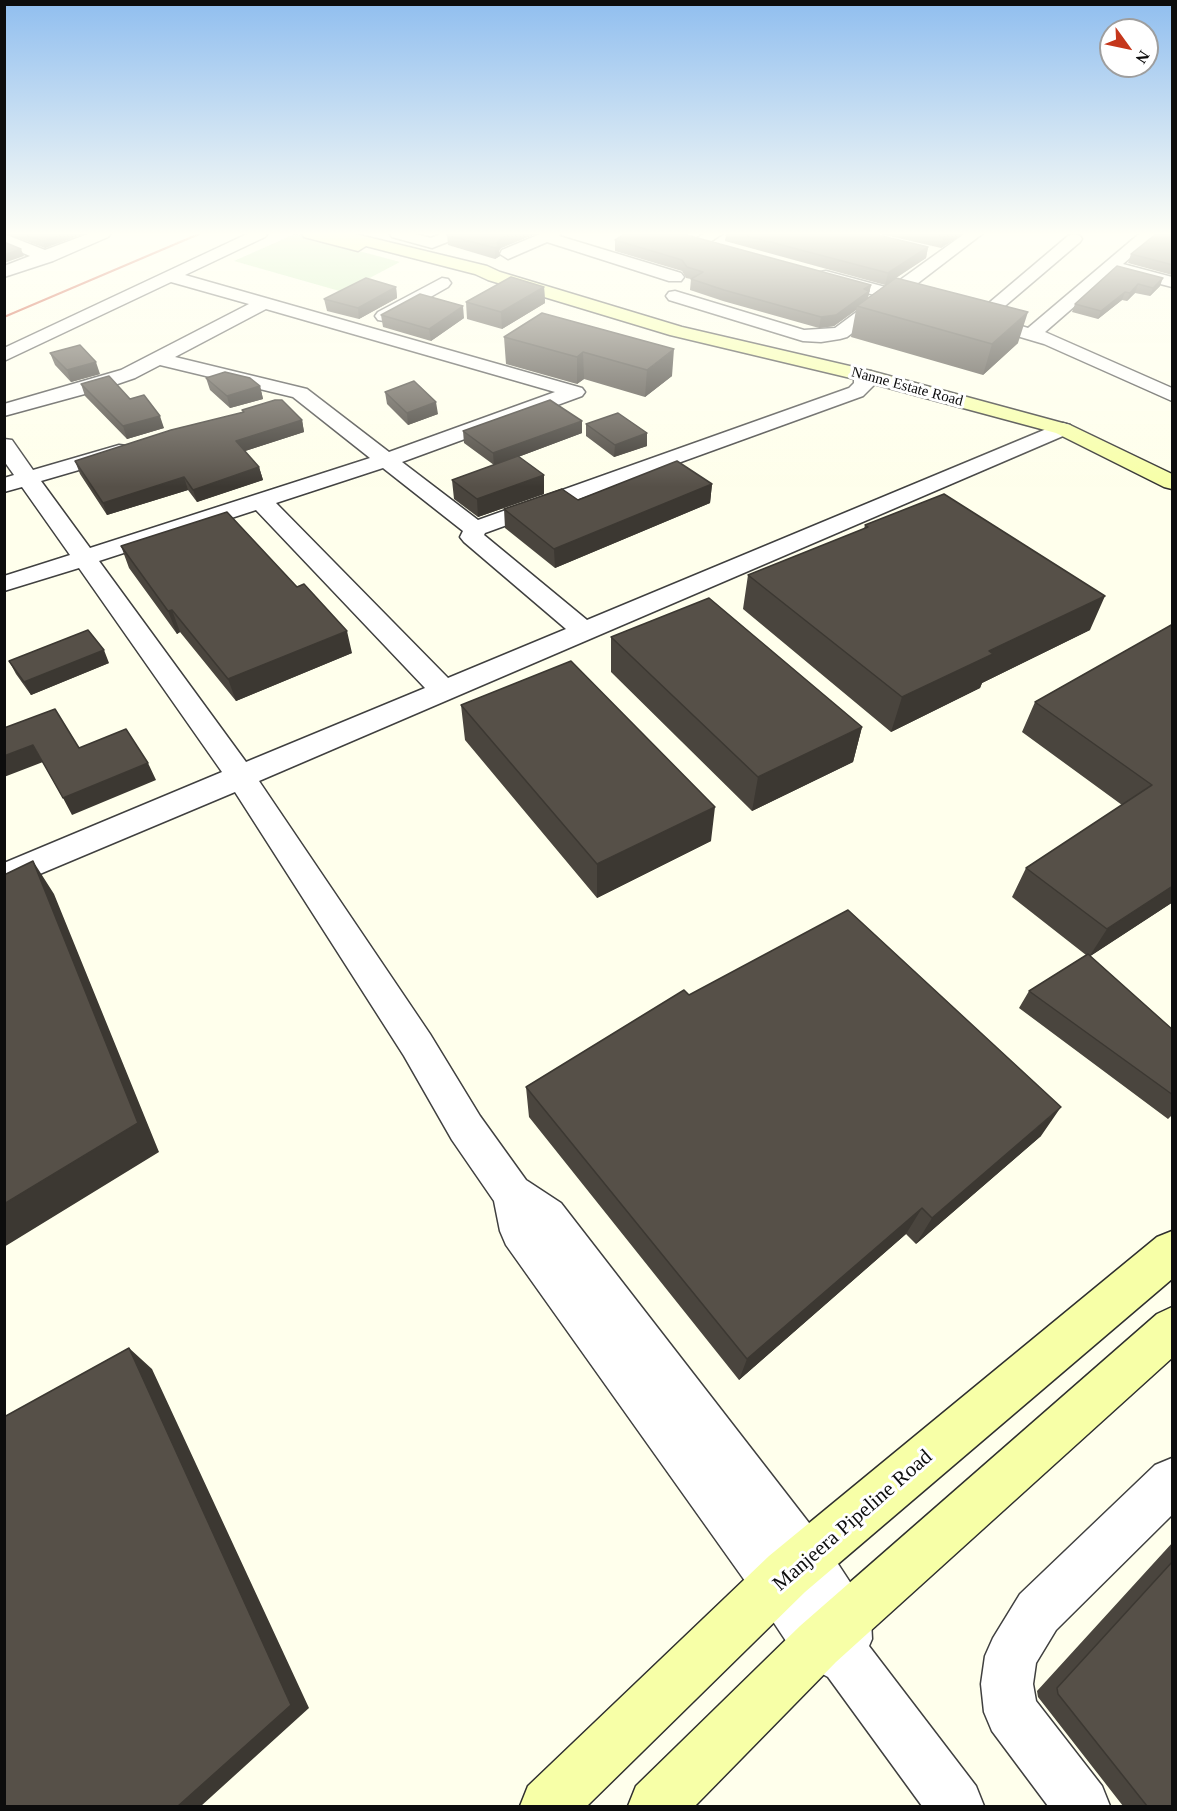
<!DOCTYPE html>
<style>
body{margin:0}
#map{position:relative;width:1177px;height:1811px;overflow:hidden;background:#ffffec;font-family:"Times New Roman",serif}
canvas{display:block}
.frame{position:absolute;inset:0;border:6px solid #0d0d0d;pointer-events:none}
.north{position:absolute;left:1099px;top:18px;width:60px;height:60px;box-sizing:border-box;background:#fff;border:2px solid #9e9e9e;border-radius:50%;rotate:123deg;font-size:16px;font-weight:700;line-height:24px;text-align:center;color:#0d0d0d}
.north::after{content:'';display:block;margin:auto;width:21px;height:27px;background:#c5371c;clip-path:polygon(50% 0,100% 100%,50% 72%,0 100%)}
</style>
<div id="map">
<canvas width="1177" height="1811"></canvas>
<div class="frame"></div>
<div class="north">N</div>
</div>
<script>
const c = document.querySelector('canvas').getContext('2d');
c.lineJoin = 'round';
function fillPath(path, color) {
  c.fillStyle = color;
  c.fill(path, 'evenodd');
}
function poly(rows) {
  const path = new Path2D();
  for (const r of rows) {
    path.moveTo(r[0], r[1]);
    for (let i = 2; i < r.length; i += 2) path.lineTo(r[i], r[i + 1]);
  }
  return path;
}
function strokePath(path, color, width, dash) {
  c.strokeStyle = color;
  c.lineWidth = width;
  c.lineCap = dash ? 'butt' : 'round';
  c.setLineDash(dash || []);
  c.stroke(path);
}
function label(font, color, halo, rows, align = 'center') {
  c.font = font + ' "Times New Roman",serif';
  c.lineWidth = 6;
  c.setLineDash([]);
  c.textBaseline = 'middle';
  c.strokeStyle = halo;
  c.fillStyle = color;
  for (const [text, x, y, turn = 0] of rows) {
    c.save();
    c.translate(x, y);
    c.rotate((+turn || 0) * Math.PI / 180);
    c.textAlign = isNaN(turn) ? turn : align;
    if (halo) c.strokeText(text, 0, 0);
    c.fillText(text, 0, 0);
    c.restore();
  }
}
const green = poly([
 [295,234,400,262,343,292,234,261]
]);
const street = poly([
 [4,234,45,250,88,234,110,234,108,237,53,261,4,277,4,266,30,256,4,245,4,234],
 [247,234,267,234,265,237,185,275,582,388,585,392,582,396,402,462,478,520,849,388,854,383,854,375,857,371,871,371,874,375,874,385,863,396,485,533,484,535,587,620,1056,425,1063,423,1070,425,1073,429,1070,433,259,781,430,1034,480,1116,526,1180,561,1203,823,1541,863,1602,871,1620,872,1639,869,1646,976,1786,984,1806,922,1806,828,1677,800,1662,760,1602,506,1245,500,1231,494,1201,452,1140,404,1056,235,792,4,889,4,863,222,772,79,568,4,591,4,576,70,555,22,487,4,492,4,478,14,475,4,461,4,439,12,440,33,470,119,445,127,446,130,451,127,456,41,481,90,548,370,458,293,397,160,365,135,378,103,389,4,416,4,404,121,370,249,304,171,282,4,361,4,348,247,234],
 [266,309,555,392,389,452,307,389,175,357,266,309],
 [383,468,463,531,460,537,464,542,566,629,448,678,276,503,383,468],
 [256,510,425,688,246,762,99,561,256,510],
 [390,234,415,234,431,238,441,234,462,234,460,237,432,248,392,237,390,234],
 [540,234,560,234,559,236,681,273,684,277,681,281,669,281,547,242,508,259,500,254,502,250,540,234],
 [703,234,722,234,707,244,695,244,693,241,703,234],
 [964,234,982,234,905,293,927,299,930,303,927,307,921,308,895,301,847,337,840,339,821,342,803,341,669,300,666,296,669,292,675,291,804,330,835,328,878,296,820,280,817,276,820,272,826,271,889,288,964,234],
 [1074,234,1080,236,1082,239,1080,242,992,317,1028,328,1139,234,1154,234,1153,238,1123,264,1172,277,1172,287,1114,272,1045,332,1172,388,1172,401,1044,344,973,323,970,319,1068,236,1074,234],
 [442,278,448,279,451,283,448,287,390,320,384,321,378,320,375,316,378,312,442,278],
 [1172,1458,1172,1515,1056,1630,1036,1663,1033,1684,1036,1701,1102,1786,1110,1806,1048,1806,992,1731,984,1712,981,1684,985,1656,993,1638,1020,1594,1155,1465,1172,1458]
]);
const secondary = poly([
 [302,234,355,234,487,266,500,272,682,327,871,371,1070,425,1172,474,1172,489,1164,487,1056,433,859,380,670,335,488,280,475,274,366,246,358,251,304,237,302,234],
 [1172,1231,1172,1279,805,1592,587,1806,520,1806,528,1786,769,1556,1157,1237,1172,1231],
 [1172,1307,1172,1358,836,1662,695,1806,628,1806,636,1786,800,1626,1157,1314,1172,1307]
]);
const rail = poly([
 [4,317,199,234]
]);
const wall = poly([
 [7,234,83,234,45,248],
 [450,234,535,234,501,248,499,251,500,256,495,259,448,245,447,235],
 [726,234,874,234,928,247,926,258,896,278,1018,343,983,375,851,337,856,310,834,326,819,328,723,301,690,290,691,279,686,278,682,271,615,251,615,240,871,285,868,298,885,285,725,241],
 [881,234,963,234,941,248],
 [1173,234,1173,274,1172,275,1128,263,1131,254],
 [1117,266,1160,286,1150,296,1135,293,1127,301,1122,300,1098,319,1072,312,1075,304],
 [396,287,397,298,359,319,327,311,324,299],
 [544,287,545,303,502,329,467,319,466,302],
 [542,313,672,376,645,397,584,379,577,384,506,364,504,337],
 [381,315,464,318,431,341,383,327],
 [50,353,100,374,71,382,55,365],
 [206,378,260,386,263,399,230,408,210,390],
 [81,384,130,399,164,428,127,439,85,396],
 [385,392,438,414,408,425,387,404],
 [242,410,302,420,304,432,245,451,259,467,263,480,197,502,188,490,107,515,80,474,75,461,243,412],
 [586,424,647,433,647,446,614,457,586,436],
 [463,431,582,433,518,457,544,475,544,494,478,517,454,499,452,480,494,465,464,443],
 [712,484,710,503,555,568,505,528,504,509],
 [865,525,1090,630,982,683,980,688,891,732,743,609,748,575,864,529],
 [121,546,352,653,236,701,180,632,177,634,129,568],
 [1173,624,1173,902,1090,956,1173,1030,1173,1114,1168,1119,1019,1008,1029,991,1086,955,1012,897,1026,868,1122,805,1022,732,1035,702],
 [611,637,862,727,853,762,752,811,611,672],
 [9,661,109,663,31,695,16,674],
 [461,705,711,841,597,898,465,740],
 [689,995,1041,1136,916,1244,906,1234,739,1380,529,1117,526,1087],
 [1173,1542,1173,1806,1123,1806,1038,1697,1037,1691]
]);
const shadedWall = poly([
 [62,234,83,234,45,248,43,241],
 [511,234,535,234,501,248,499,251,500,256,495,259,495,248,497,243,501,238],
 [948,234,963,234,941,248,944,236],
 [928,247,926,258,885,285,888,273],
 [21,249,24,256,4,263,4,255],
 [1163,278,1160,286,1150,296,1153,288],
 [1138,284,1135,293,1127,301,1130,293],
 [871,285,867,301,857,306,856,310,834,326,819,328,821,317],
 [396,287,397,298,359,319,358,308],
 [544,287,545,303,502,329,501,312],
 [1125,292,1122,300,1098,319,1101,311],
 [463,306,464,318,431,341,429,329],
 [1028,312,1018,343,983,375,992,344],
 [674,349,672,376,645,397,647,370],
 [583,352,584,379,577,384,577,357],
 [96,362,100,374,71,382,67,370],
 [260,386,263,399,230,408,227,396],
 [436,402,438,414,408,425,407,413],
 [160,416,164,428,127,439,123,426],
 [302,420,304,432,239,453,236,441],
 [582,421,582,433,494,466,493,453],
 [647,433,647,446,614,457,615,445],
 [259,467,263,480,197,502,193,490],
 [544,475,544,494,478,517,477,499],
 [184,477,188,490,107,515,103,503],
 [712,484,710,503,555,568,554,549],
 [1105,596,1090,630,982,683,980,688,891,732,902,697,989,651],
 [172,610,180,632,177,634,168,611],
 [347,631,352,653,236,701,228,679],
 [104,650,109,663,31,695,24,682],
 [862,727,853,762,752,811,758,777],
 [33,745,43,762,4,777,4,756],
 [148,763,156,780,72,815,63,798],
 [715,807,711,841,597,898,597,864],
 [33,861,54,894,159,1152,4,1247,4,1204],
 [1173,886,1173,902,1089,957,1107,929],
 [1061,1107,1041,1136,916,1244,932,1218],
 [922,1208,906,1234,739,1380,747,1359],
 [129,1348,152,1369,309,1708,201,1806,178,1806]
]);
const building = poly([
 [23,234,62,234,43,241,23,234],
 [450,234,511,234,501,238,497,243,499,246,495,248,447,235,450,234],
 [625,234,683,234,871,285,864,289,869,291,836,315,821,317,724,290,691,279,703,272,687,267,682,260,615,240,625,234],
 [740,234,874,234,928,247,888,273,740,234],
 [932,234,948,234,944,236,932,234],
 [1156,234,1173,234,1173,265,1131,254,1156,234],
 [4,242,21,249,4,255,4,242],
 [1117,266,1163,278,1153,288,1138,284,1130,293,1125,292,1101,311,1075,304,1117,266],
 [511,277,544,287,501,312,466,302,511,277],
 [366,278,396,287,358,308,324,299,366,278],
 [896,278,1028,312,992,344,857,306,896,278],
 [420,294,463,306,429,329,381,315,420,294],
 [542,313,674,349,647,370,583,352,577,357,504,337,542,313],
 [80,345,96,362,67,370,50,353,80,345],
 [225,372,250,378,260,386,227,396,206,378,225,372],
 [109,376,130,399,144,395,160,416,123,426,81,384,109,376],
 [414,381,436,402,407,413,385,392,414,381],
 [275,400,282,400,302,420,236,441,259,467,193,490,184,477,103,503,75,461,171,430,244,412,242,410,275,400],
 [550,400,582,421,493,453,463,431,550,400],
 [618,413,647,433,615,445,586,424,618,413],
 [518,456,544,475,477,499,452,480,518,456],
 [677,461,712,484,554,549,504,509,562,489,578,500,677,461],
 [944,494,1105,596,989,651,993,654,902,697,748,575,868,527,865,525,944,494],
 [227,512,297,587,304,584,347,631,228,679,172,610,168,611,121,546,227,512],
 [709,598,862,727,758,777,611,637,709,598],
 [1173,624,1173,886,1107,929,1026,868,1152,785,1035,702,1173,624],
 [88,630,104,650,24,682,9,661,88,630],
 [571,661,715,807,597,864,461,705,571,661],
 [55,709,79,748,126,729,148,763,63,798,33,745,4,756,4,728,55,709],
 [33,861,138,1123,4,1204,4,875,33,861],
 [848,910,1061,1107,932,1218,922,1208,747,1359,526,1087,684,990,689,995,848,910],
 [1088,954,1173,1030,1173,1095,1029,991,1088,954],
 [129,1348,291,1705,178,1806,4,1806,4,1417,129,1348],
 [1173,1561,1173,1806,1147,1806,1058,1694,1057,1688,1173,1561]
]);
const farStreetnames = [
 ["Nanne Estate Road",907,387,15]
];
const nearStreetnames = [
 ["Manjeera Pipeline Road",853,1521,-41]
];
fillPath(green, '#c5ecb4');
strokePath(street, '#404040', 3);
strokePath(secondary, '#2f2f2f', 3);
fillPath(street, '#fff');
fillPath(secondary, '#f7ffa7');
strokePath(rail, '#c5371c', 2);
fillPath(wall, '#4a453e');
fillPath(shadedWall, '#3c3832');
fillPath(building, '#565048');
strokePath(building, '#3c3832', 1.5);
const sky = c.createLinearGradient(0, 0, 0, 487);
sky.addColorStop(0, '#90beef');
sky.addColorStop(0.48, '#fffff6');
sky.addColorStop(1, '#fffff600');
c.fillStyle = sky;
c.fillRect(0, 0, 1177, 487);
label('15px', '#0d0d0d', '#fff', farStreetnames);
label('21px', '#0d0d0d', '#fff', nearStreetnames);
</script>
